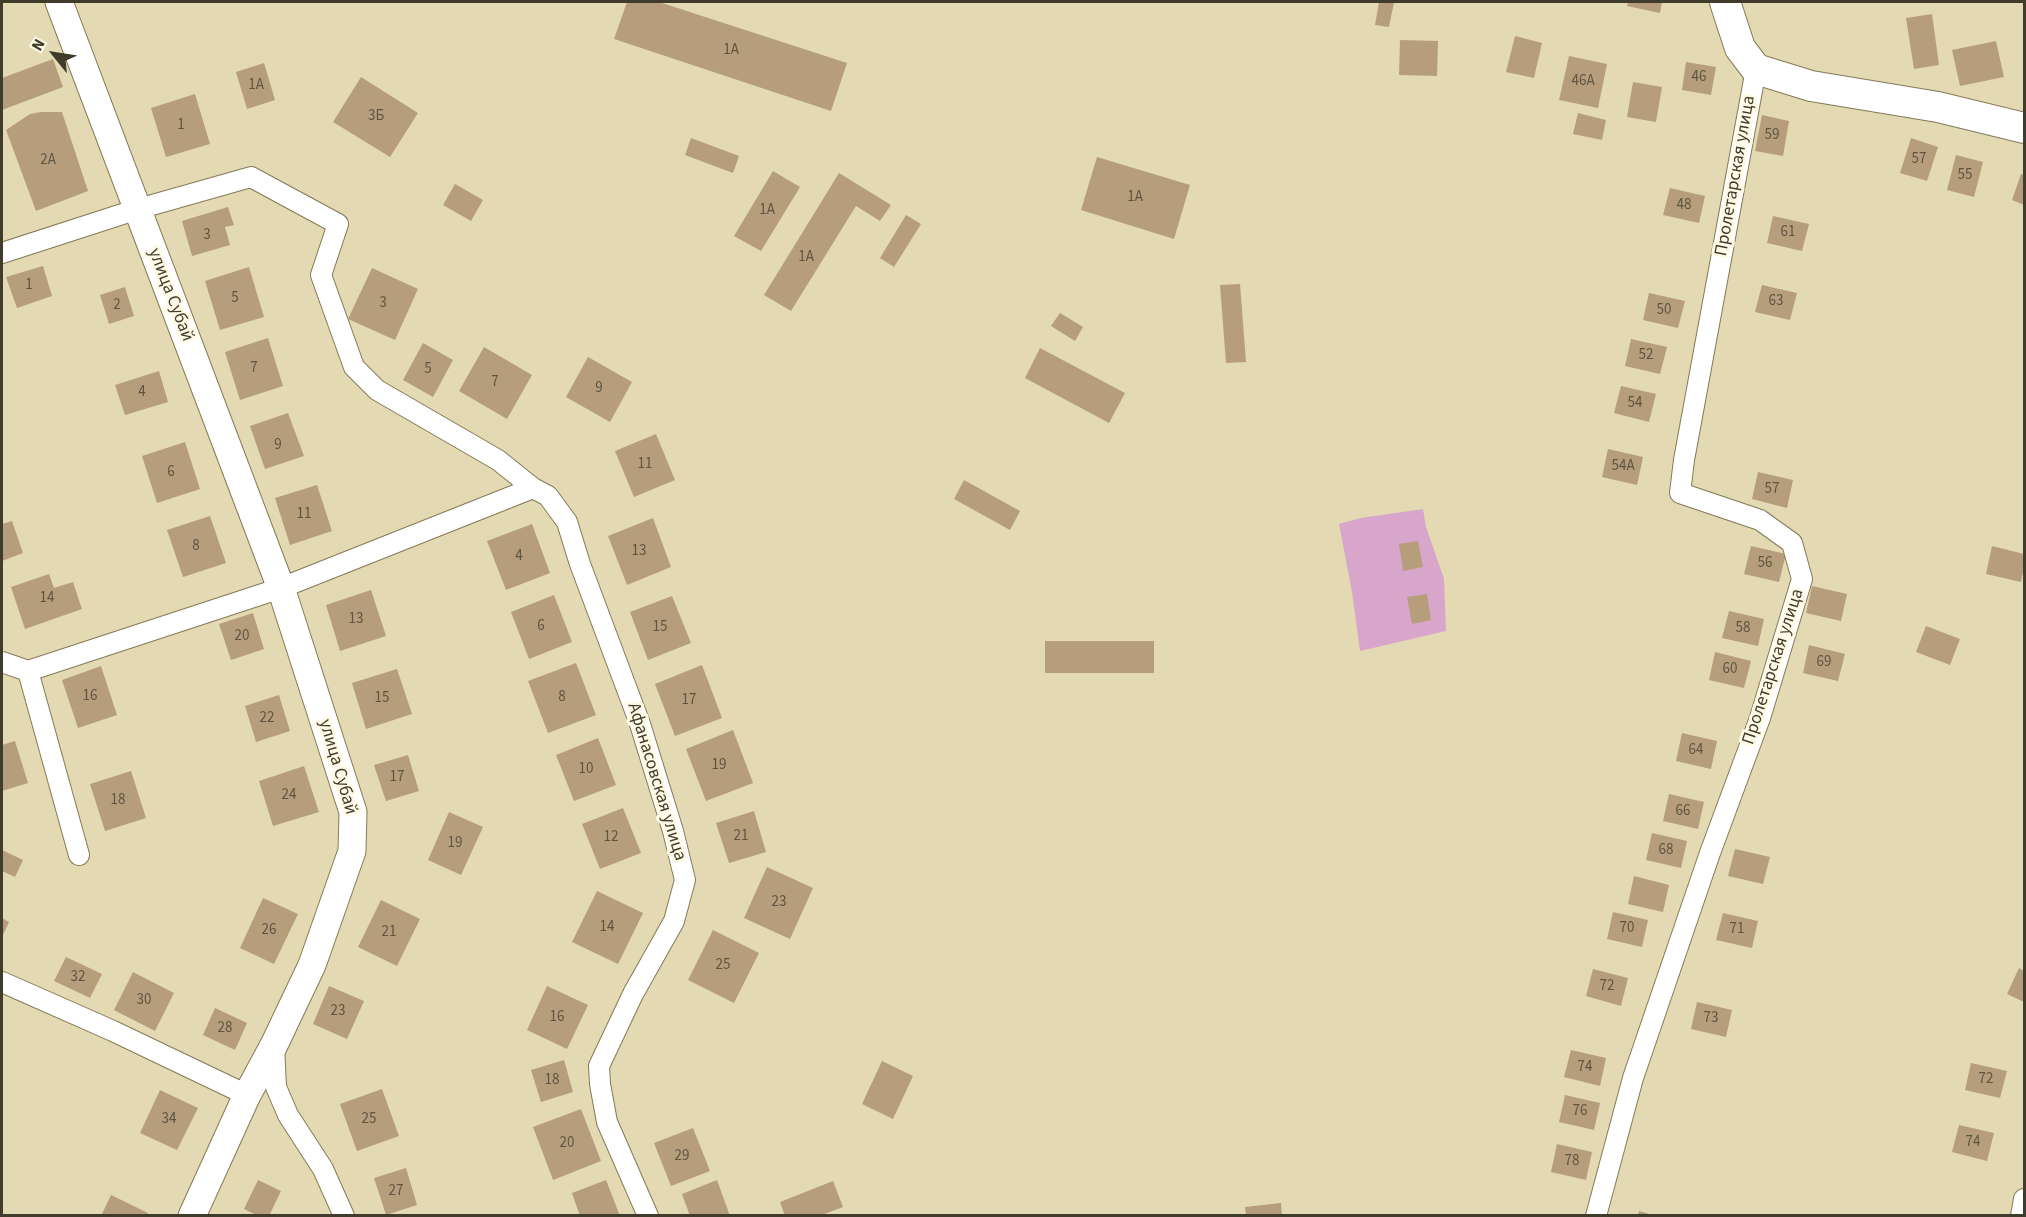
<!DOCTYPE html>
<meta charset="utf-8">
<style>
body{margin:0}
#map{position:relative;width:2026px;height:1217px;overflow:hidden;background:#e3d9b2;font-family:"Source Sans 3",sans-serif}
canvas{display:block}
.frame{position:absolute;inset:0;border:3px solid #403c2c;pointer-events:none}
.north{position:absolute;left:24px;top:24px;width:60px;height:60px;-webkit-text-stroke:4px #fffae6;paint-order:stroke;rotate:300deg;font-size:16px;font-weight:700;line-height:24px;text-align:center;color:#403c2c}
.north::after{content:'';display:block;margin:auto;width:21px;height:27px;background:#403c2c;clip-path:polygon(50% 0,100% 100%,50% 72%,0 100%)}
</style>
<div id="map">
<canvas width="2026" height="1217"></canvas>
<div class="frame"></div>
<div class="north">N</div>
</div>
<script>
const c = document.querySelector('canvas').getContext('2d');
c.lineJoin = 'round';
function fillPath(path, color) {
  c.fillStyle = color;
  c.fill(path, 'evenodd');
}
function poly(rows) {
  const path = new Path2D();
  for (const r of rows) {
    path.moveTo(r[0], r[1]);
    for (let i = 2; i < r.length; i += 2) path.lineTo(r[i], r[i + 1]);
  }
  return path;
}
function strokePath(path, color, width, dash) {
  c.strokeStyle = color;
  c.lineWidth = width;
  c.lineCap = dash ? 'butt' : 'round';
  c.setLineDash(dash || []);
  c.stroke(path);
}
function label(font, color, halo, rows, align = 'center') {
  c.font = font + ' "Source Sans 3",sans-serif';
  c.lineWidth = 6;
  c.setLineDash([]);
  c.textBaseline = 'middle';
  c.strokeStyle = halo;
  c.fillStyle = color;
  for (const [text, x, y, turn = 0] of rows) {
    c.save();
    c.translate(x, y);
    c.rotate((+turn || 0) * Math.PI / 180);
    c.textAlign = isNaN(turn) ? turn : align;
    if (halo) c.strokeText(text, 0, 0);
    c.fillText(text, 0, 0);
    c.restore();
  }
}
const green = poly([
 [1423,509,1426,527,1444,579,1446,631,1360,651,1352,592,1339,524,1361,518]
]);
const building = poly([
 [627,2,659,2,847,63,831,111,614,39],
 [1379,2,1394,2,1389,27,1375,25],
 [1628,2,1662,2,1660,13,1627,6],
 [1932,14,1939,65,1914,69,1906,18],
 [1515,36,1542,43,1534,78,1506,72],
 [1400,40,1438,41,1437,76,1399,75],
 [1996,41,2004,77,1960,86,1952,50],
 [1569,56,1607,64,1598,108,1559,100],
 [53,59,63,87,2,110,2,78],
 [1686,62,1716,67,1711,95,1682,90],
 [264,63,275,100,247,109,236,72],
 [361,77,418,113,390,157,333,122],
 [1633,82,1662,87,1656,122,1627,117],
 [195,94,210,144,166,157,151,108],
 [41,112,62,112,88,191,36,211,6,130,30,114],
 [1578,113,1606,120,1602,140,1573,134],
 [1762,115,1789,121,1783,156,1755,151],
 [691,138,739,156,733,173,685,155],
 [1911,138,1938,147,1927,181,1900,173],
 [1956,155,1983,162,1974,197,1947,190],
 [1097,157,1190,185,1174,239,1081,210],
 [773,171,800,187,761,251,734,236],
 [839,173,891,205,880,221,856,206,791,311,764,295],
 [2021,174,2024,175,2024,205,2012,200],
 [455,184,483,200,471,221,443,205],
 [1670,188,1705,196,1699,223,1663,215],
 [228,207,234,225,225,227,230,245,192,256,182,221],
 [906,215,921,224,894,267,880,258],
 [1773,216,1809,224,1802,251,1767,243],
 [43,266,52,296,17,308,6,277],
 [249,267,264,317,220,330,205,281],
 [372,268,418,289,395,340,348,319],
 [1240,284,1246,362,1226,363,1220,285],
 [1762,285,1797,293,1790,320,1755,312],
 [125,287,134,316,109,324,100,295],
 [1649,293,1685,301,1678,328,1643,320],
 [1060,313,1083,327,1075,341,1051,326],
 [268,338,283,386,240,400,225,352],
 [1631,339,1667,347,1660,374,1625,366],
 [423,343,453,360,433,397,403,380],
 [484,347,532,375,507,419,459,391],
 [1040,348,1125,393,1109,423,1025,378],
 [588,357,632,382,610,422,566,397],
 [159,371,168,402,125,415,115,385],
 [1621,386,1656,394,1649,422,1614,413],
 [288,413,304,456,265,469,250,426],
 [656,434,675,480,634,497,615,451],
 [185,442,200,489,157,503,142,456],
 [1608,449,1643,457,1637,485,1602,477],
 [1758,472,1793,480,1787,508,1752,499],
 [964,480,1020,511,1010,530,954,499],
 [317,485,332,531,290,545,275,498],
 [210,516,226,563,183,577,167,530],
 [653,518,671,567,627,585,608,536],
 [12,521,23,553,2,561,2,524],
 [532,524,550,573,506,590,487,541],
 [1418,541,1423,567,1403,571,1399,544],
 [1751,546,1786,554,1779,582,1744,574],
 [1992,546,2024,554,2024,567,2021,582,1986,574],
 [49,574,54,588,73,582,82,609,25,629,11,587],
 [1812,586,1847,594,1841,621,1806,613],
 [371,590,386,636,340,651,326,605],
 [1427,594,1431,620,1412,624,1407,597],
 [554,595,572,642,529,659,511,612],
 [672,596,691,643,648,660,630,612],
 [1729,611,1764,619,1758,646,1722,638],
 [253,613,264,649,231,660,219,624],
 [1926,626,1960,639,1950,665,1916,652],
 [1045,641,1154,641,1154,673,1045,673],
 [1809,645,1845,654,1838,681,1803,673],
 [1715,652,1751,661,1744,688,1709,680],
 [576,663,596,715,548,733,528,681],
 [702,665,722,718,675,736,655,684],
 [101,666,117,715,78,728,62,680],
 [397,669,412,714,366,729,352,683],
 [279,695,290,731,256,742,245,706],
 [733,730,753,783,706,801,686,749],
 [1682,733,1717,741,1711,769,1676,761],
 [598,738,616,785,574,801,556,755],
 [15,741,28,783,2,791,2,745],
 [408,755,419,791,386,801,374,765],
 [304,766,319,812,273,826,259,781],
 [131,771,146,818,105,831,90,784],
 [1669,794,1704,802,1698,829,1663,821],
 [623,808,641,853,600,869,582,824],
 [754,811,766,852,729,863,716,823],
 [449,812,483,827,461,875,428,860],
 [1652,833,1687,841,1681,868,1646,860],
 [1735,849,1770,857,1763,884,1728,876],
 [2,850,23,860,15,877,2,871],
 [767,867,813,888,790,939,744,918],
 [1634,876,1669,885,1663,912,1628,904],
 [597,891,643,913,618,964,572,942],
 [263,898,298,914,274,964,240,948],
 [381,900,420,919,397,966,358,947],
 [1613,912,1648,920,1642,947,1607,939],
 [1723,913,1758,921,1752,948,1716,940],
 [2,918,9,922,2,937],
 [713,930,759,953,734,1003,688,980],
 [66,957,102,974,90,998,54,981],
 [2019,968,2024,971,2024,1002,2007,994],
 [1593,969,1628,978,1621,1006,1586,996],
 [133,972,174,993,155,1031,114,1010],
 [329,986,364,1001,347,1039,313,1024],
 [547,986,588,1005,567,1049,527,1030],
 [1697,1002,1732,1010,1726,1037,1691,1029],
 [215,1008,247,1023,235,1050,203,1035],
 [1571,1050,1606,1058,1600,1086,1564,1077],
 [564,1060,573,1092,541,1102,531,1070],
 [882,1061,913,1076,893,1119,862,1104],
 [1971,1063,2007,1071,2000,1098,1965,1090],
 [382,1089,399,1136,357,1151,340,1104],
 [160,1090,198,1108,177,1150,140,1133],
 [1565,1095,1600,1103,1594,1130,1559,1122],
 [581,1109,601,1161,553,1180,533,1127],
 [1959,1125,1994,1133,1987,1161,1952,1152],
 [693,1128,710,1171,671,1186,654,1143],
 [1557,1144,1592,1152,1586,1180,1551,1172],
 [406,1168,417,1205,386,1215,374,1178],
 [258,1180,281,1191,269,1216,258,1216,244,1209],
 [606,1180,620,1216,580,1216,572,1193],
 [717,1180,730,1216,690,1216,682,1194],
 [833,1181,843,1207,819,1216,785,1216,780,1202],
 [111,1195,148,1213,147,1216,101,1216],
 [1281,1203,1282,1216,1246,1216,1245,1207],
 [1639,1211,1653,1215,1653,1216,1638,1216]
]);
const street = poly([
 [2,253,138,209,251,177,338,224,321,275,354,367,377,390,498,460,533,488,281,588,28,671,2,662],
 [533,488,548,496,567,522,580,564,640,724,673,831,685,880,674,921,633,994,599,1066,600,1084,607,1122,648,1216],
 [28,671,79,855],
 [2,982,113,1031,247,1095],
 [274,1045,276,1087,288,1115,323,1169,344,1216],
 [1596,1216,1633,1078,1710,853,1760,718,1802,579,1792,543,1760,520,1680,493,1684,460,1756,69],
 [2021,1216,2024,1199]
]);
const secondary = poly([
 [59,2,281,588,353,812,352,851,312,965,274,1045,247,1095,192,1216]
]);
const primary = poly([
 [1725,2,1740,48,1756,69,1811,86,1938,107,2024,128]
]);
const numberNames = [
 ["1А",731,51],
 ["46",1699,78],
 ["46А",1583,82],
 ["1А",256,86],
 ["3Б",376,117],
 ["1",181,126],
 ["59",1772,136],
 ["57",1919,160],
 ["2А",48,161],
 ["55",1965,176],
 ["1А",1135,198],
 ["48",1684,206],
 ["1А",767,211],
 ["61",1788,233],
 ["3",207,236],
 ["1А",806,258],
 ["1",29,286],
 ["5",235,299],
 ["63",1776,302],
 ["3",383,304],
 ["2",117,306],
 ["50",1664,311],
 ["52",1646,356],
 ["7",254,369],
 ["5",428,370],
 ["7",495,383],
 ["9",599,389],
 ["4",142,393],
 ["54",1635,404],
 ["9",278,446],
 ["11",645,465],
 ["54А",1623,467],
 ["6",171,473],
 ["57",1772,490],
 ["11",304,515],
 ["8",196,547],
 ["13",639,552],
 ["4",519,557],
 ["56",1765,564],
 ["14",47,599],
 ["13",356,620],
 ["6",541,627],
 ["15",660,628],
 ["58",1743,629],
 ["20",242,637],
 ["69",1824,663],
 ["60",1730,670],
 ["16",90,697],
 ["8",562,698],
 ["15",382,699],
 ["17",689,701],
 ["22",267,719],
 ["64",1696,751],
 ["19",719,766],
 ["10",586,770],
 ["17",397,778],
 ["24",289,796],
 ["18",118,801],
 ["66",1683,812],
 ["21",741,837],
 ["12",611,838],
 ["19",455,844],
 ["68",1666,851],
 ["23",779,903],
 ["14",607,928],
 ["70",1627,929],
 ["71",1737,930],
 ["26",269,931],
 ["21",389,933],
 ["25",723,966],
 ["32",78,978],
 ["72",1607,987],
 ["30",144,1001],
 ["23",338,1012],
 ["16",557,1018],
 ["73",1711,1019],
 ["28",225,1029],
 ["74",1585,1068],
 ["72",1986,1080],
 ["18",552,1081],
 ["76",1580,1112],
 ["34",169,1120],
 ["25",369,1120],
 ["74",1973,1143],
 ["20",567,1144],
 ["29",682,1157],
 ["78",1572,1162],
 ["27",396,1192]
];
const streetNames = [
 ["Пролетарская улица",1736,176,-80],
 ["улица Субай",170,295,69],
 ["Пролетарская улица",1774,667,-72],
 ["улица Субай",337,767,74],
 ["Афанасовская улица",656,782,73]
];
fillPath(green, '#d8a6cb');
fillPath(building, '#b69e7d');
strokePath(street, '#847a56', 22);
strokePath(secondary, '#847a56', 29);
strokePath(primary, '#847a56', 32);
strokePath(street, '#fff', 20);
strokePath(secondary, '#fff', 27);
strokePath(primary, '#fff', 30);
label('15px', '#5e5440', null, numberNames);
label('18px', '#403c2c', '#fffae6', streetNames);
</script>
